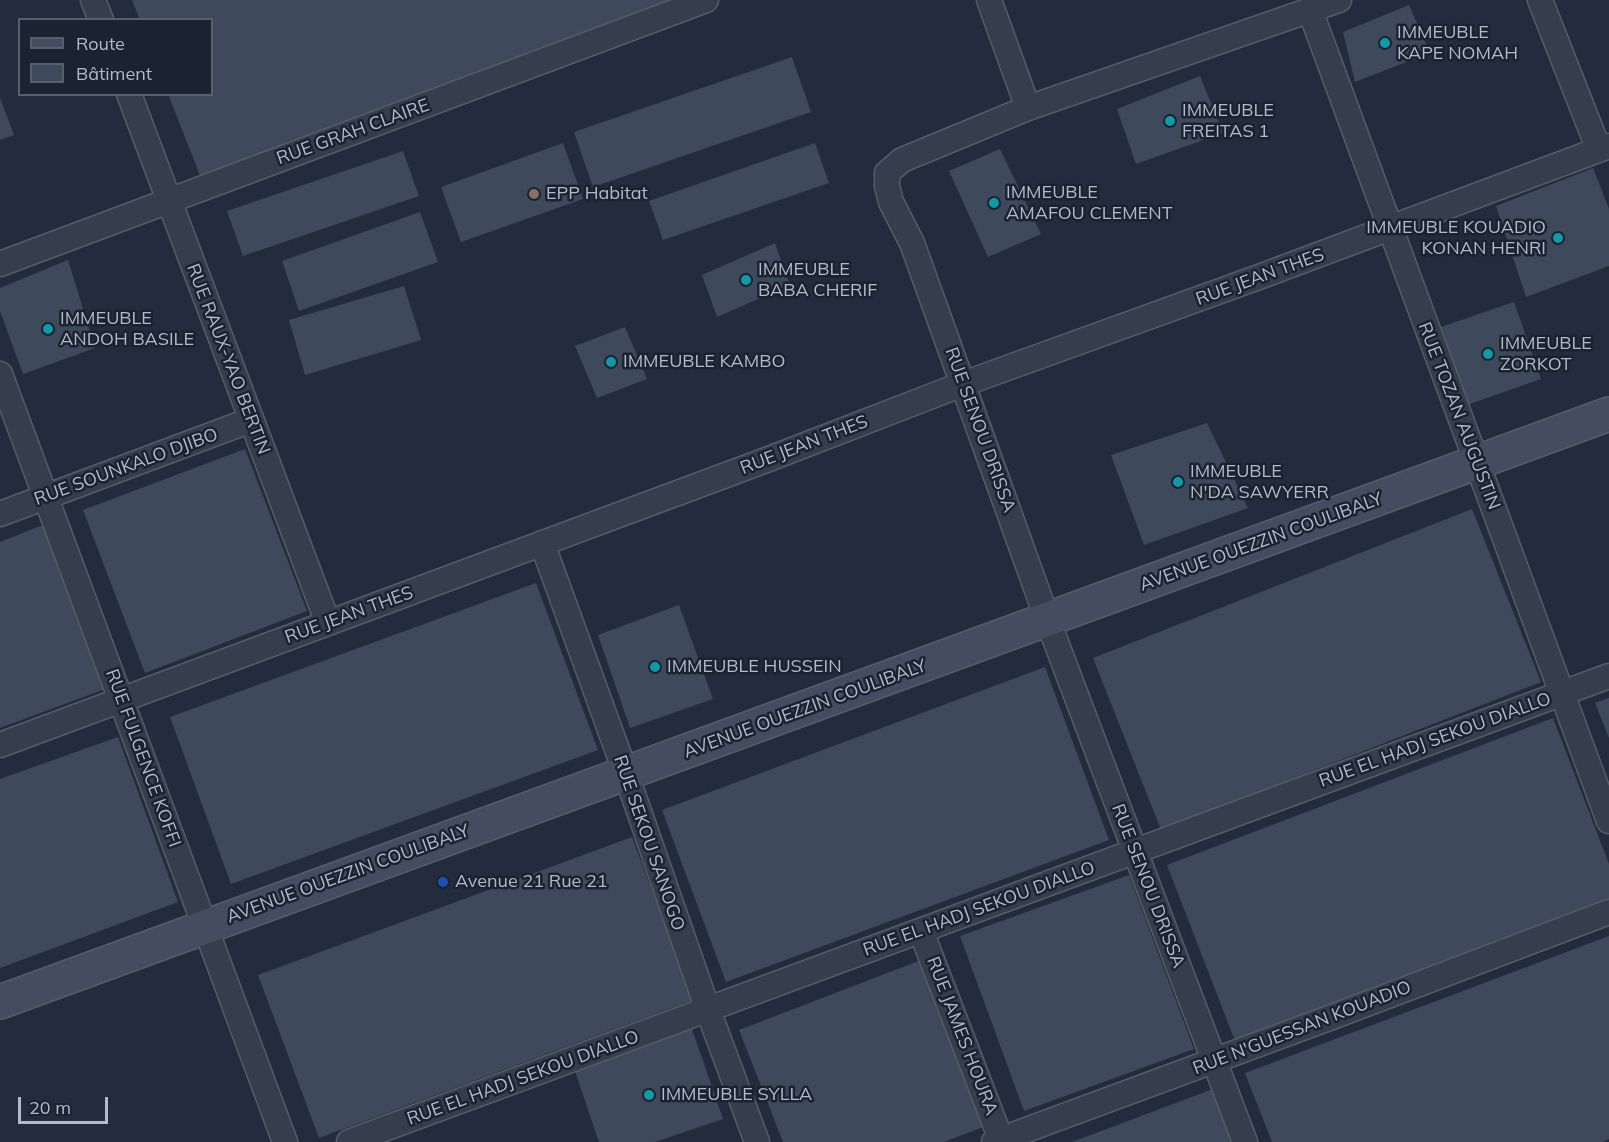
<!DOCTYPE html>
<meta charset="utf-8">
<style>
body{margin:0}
#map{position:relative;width:1609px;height:1142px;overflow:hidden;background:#222c3c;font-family:Mulish,sans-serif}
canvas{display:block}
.legend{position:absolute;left:18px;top:18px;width:195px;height:78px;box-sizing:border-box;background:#1b2331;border:2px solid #575f6d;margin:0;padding:8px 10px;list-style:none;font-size:18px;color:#b2b9c8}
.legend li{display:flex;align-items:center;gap:12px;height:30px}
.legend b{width:30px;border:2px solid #575f6d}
.scale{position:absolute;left:18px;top:1097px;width:90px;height:27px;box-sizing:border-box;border:3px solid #b2b9c8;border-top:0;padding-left:8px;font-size:18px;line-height:21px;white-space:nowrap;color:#b2b9c8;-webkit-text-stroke:4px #1b2331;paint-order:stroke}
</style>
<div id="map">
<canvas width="1609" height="1142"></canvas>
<ul class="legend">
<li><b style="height:8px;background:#444d5f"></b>Route</li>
<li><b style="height:16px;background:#3e4a5b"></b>Bâtiment</li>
</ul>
<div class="scale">20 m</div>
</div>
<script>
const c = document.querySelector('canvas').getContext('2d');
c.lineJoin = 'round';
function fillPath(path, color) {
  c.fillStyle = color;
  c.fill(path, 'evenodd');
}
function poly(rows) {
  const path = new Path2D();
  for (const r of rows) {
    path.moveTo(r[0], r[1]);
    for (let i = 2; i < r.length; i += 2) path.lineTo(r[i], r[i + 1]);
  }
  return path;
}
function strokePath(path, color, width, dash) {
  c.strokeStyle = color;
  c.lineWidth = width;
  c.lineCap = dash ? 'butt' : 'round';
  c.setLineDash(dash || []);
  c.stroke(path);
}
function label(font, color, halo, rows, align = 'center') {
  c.font = font + ' Mulish,sans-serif';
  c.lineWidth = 5;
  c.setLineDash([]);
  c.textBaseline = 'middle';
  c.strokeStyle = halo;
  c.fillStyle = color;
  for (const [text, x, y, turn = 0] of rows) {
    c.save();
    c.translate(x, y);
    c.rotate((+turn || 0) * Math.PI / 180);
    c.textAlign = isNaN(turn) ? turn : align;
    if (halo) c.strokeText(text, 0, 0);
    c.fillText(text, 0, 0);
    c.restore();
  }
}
const building = poly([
 [132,0,670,0,201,178,168,94,212,94,212,20,140,20],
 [1409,5,1430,53,1355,82,1343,32],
 [792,57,811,112,593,187,574,132],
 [1200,76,1223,133,1136,164,1117,109],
 [0,98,14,135,0,140],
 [563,143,583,199,461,242,441,187],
 [815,143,829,183,663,240,649,201],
 [1000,149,1041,234,988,257,949,171],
 [403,151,419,196,243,256,227,211],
 [1593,168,1609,209,1609,266,1526,297,1496,206],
 [420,212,438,262,299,311,282,261],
 [775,243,790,285,717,317,702,275],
 [68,260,95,348,23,374,0,311,0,288],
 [404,286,421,340,305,375,289,320],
 [1514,302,1541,379,1461,407,1435,329],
 [625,327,647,379,597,398,575,346],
 [1207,423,1248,508,1144,545,1111,455],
 [245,449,307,611,145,673,83,510],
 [1472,509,1541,682,1161,830,1093,658],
 [43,525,105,689,0,728,0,542],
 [536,583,598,750,231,884,170,717],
 [679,605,713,699,630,728,598,635],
 [1045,667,1109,840,726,982,662,810],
 [1609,698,1609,738,1595,703],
 [1553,718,1609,864,1609,899,1235,1041,1167,865],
 [118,737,178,902,0,968,0,779],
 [632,837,693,1000,319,1138,258,975],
 [1129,875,1194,1049,1024,1111,960,936],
 [1609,936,1609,1139,1602,1142,1272,1142,1245,1073],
 [921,960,986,1126,944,1142,783,1142,739,1030],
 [692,1029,723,1119,655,1142,599,1142,575,1071],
 [1213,1089,1233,1142,1072,1142]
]);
const street = poly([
 [93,0,101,20],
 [989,0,1028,108],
 [1540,0,1599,150],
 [1310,10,1609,821],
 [129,94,328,623],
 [0,264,706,0],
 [0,374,285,1142],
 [0,514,251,420],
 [542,543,626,774,708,1010,757,1142],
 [0,745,761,462,963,384,1259,277,1609,146],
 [921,931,1002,1142],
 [349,1142,1609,676],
 [994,1142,1332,1017,1609,912],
 [1245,1142,1048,621,912,243,891,202,887,186,887,173,902,160,1028,108,1339,0]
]);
const secondary = poly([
 [0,1002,1609,414]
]);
const markers = [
 [1385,43,6,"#0f9aa8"],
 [1170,121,6,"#0f9aa8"],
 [534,194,6,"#8d6e63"],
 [994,203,6,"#0f9aa8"],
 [1558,238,6,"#0f9aa8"],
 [746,280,6,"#0f9aa8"],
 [48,329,6,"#0f9aa8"],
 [1488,354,6,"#0f9aa8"],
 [611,362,6,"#0f9aa8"],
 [1178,482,6,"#0f9aa8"],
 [655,667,6,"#0f9aa8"],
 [443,882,6,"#1a4fb4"],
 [649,1095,6,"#0f9aa8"]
];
const poiNames = [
 ["IMMEUBLE",1397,33],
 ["KAPE NOMAH",1397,54],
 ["IMMEUBLE",1182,111],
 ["FREITAS 1",1182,132],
 ["IMMEUBLE",1006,193],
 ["AMAFOU CLEMENT",1006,214],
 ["EPP Habitat",546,194],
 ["IMMEUBLE KOUADIO",1546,228,"right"],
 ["KONAN HENRI",1546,249,"right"],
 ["IMMEUBLE",758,270],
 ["BABA CHERIF",758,291],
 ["IMMEUBLE",60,319],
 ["ANDOH BASILE",60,340],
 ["IMMEUBLE",1500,344],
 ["ZORKOT",1500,365],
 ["IMMEUBLE KAMBO",623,362],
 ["IMMEUBLE",1190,472],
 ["N'DA SAWYERR",1190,493],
 ["IMMEUBLE HUSSEIN",667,667],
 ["Avenue 21 Rue 21",455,882],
 ["IMMEUBLE SYLLA",661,1095]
];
const streetNames = [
 ["RUE GRAH CLAIRE",353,132,-20],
 ["RUE JEAN THES",1260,277,-20],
 ["RUE RAUX-YAO BERTIN",228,359,69],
 ["RUE TOZAN AUGUSTIN",1459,416,69],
 ["RUE SENOU DRISSA",980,430,70],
 ["RUE JEAN THES",804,445,-21],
 ["RUE SOUNKALO DJIBO",126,467,-20],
 ["AVENUE OUEZZIN COULIBALY",1261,542,-20],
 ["RUE JEAN THES",349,615,-20],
 ["AVENUE OUEZZIN COULIBALY",805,709,-20],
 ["RUE EL HADJ SEKOU DIALLO",1435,740,-20],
 ["RUE FULGENCE KOFFI",143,758,70],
 ["RUE SEKOU SANOGO",649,843,71],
 ["AVENUE OUEZZIN COULIBALY",348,874,-20],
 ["RUE SENOU DRISSA",1148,886,69],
 ["RUE EL HADJ SEKOU DIALLO",979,909,-20],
 ["RUE N'GUESSAN KOUADIO",1302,1028,-21],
 ["RUE JAMES HOURA",962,1036,69],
 ["RUE EL HADJ SEKOU DIALLO",523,1078,-20]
];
fillPath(building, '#3e4a5b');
strokePath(street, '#545c6a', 27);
strokePath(secondary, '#545c6a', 36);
strokePath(street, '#363e4c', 24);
strokePath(secondary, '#444d5f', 33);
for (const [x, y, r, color] of markers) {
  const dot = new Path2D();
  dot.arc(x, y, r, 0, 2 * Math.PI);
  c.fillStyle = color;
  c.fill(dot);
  strokePath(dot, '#1b2331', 2);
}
label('18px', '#b2b9c8', '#1b2331', poiNames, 'left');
label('18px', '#b2b9c8', '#1b2331', streetNames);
</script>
